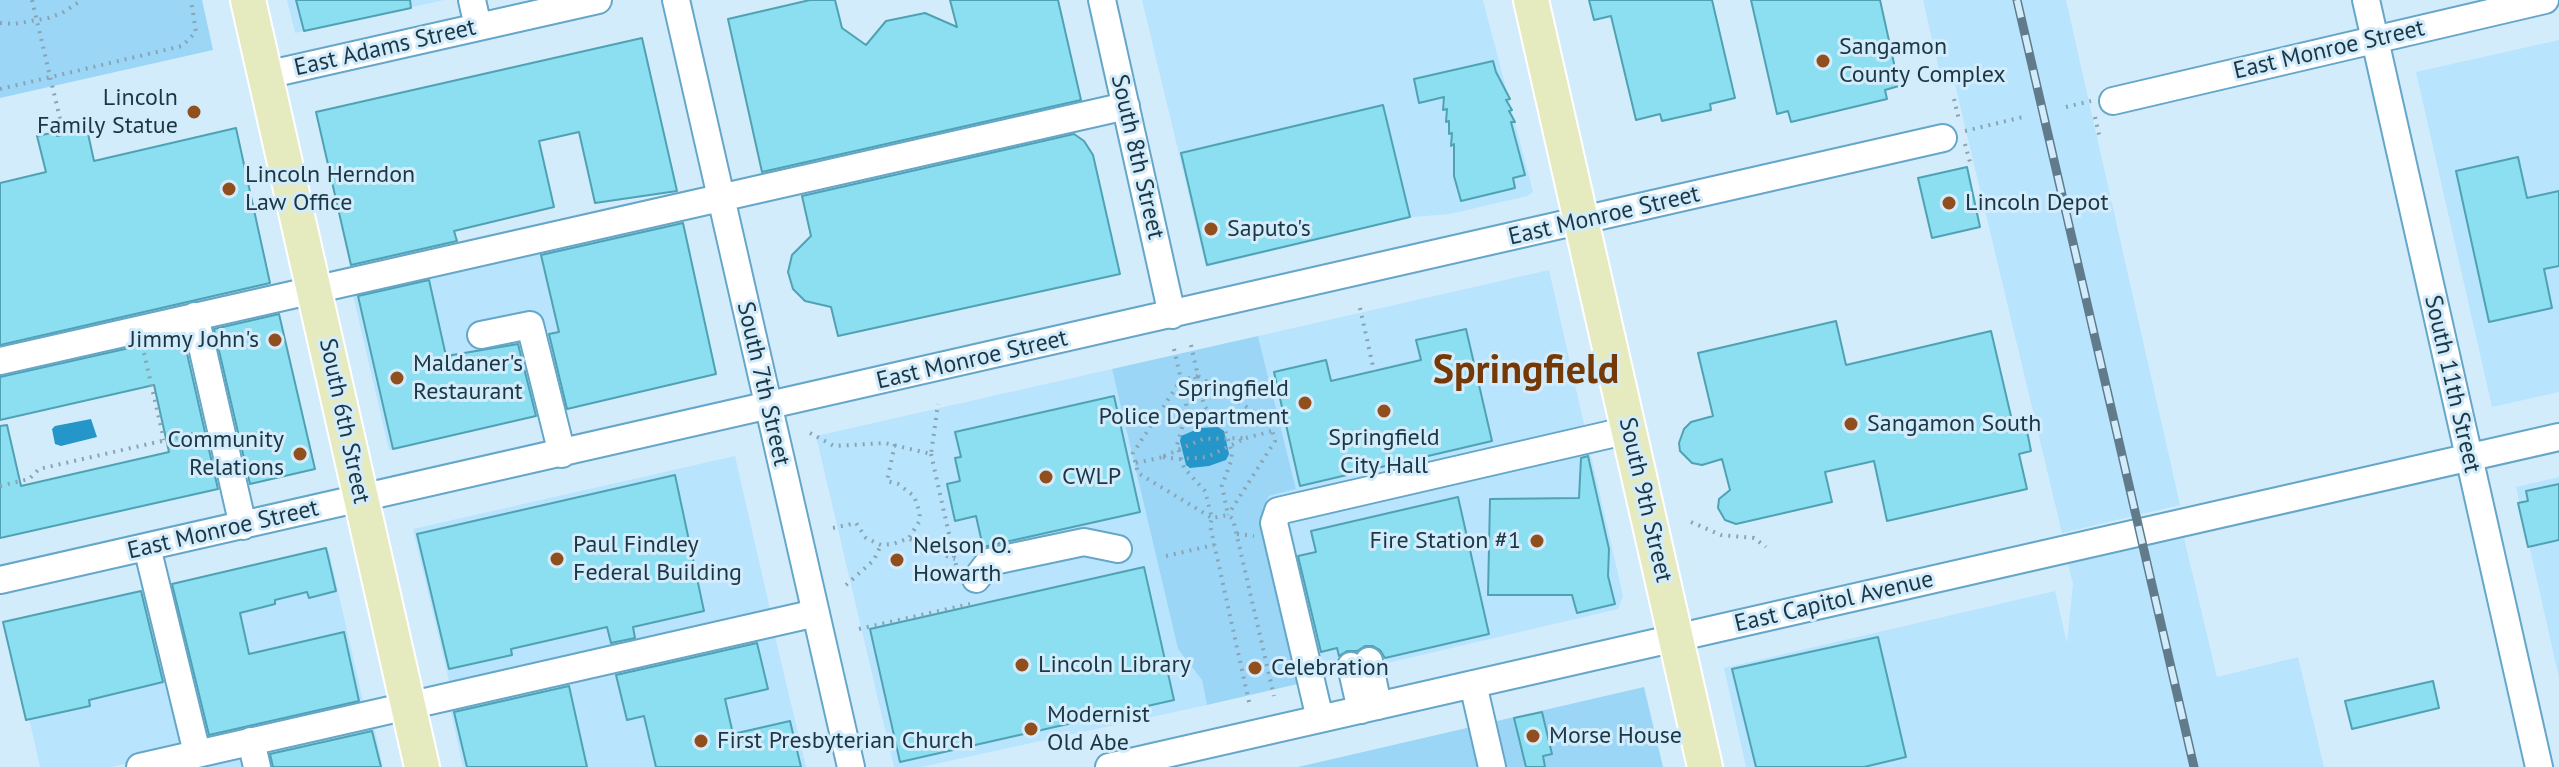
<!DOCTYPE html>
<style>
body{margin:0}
canvas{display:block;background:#d3ecfb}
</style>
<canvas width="2559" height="767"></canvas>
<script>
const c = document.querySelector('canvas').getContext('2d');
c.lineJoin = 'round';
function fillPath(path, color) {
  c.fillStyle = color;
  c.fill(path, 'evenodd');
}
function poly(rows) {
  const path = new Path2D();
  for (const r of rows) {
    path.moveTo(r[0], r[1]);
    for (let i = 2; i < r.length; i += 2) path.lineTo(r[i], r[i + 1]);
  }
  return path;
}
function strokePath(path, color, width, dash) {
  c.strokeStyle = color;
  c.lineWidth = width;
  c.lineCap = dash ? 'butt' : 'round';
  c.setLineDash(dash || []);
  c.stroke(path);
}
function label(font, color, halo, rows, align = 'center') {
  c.font = font + ' "PT Sans",sans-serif';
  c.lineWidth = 6;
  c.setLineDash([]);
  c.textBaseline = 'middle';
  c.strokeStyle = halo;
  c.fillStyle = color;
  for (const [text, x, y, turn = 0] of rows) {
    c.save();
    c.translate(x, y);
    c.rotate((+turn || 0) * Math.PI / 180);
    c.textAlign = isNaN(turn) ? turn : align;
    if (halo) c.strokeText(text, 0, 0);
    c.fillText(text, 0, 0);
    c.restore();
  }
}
const built = poly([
 [287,0,444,0,295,33],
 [1142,0,1483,0,1533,192,1527,196,1450,214,1413,217,1206,267],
 [1923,0,2066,0,2180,505,2062,533,1952,72,1940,74],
 [2559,40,2559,392,2492,407,2416,72],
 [681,215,717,374,389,450,352,291],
 [1549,270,1623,596,1618,609,1302,683,1262,510,1269,496,1296,489,1258,336],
 [1112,369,1178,649,1202,680,1207,705,921,767,894,767,816,436],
 [735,456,772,618,451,689,413,529],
 [2559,477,2559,678,2516,487],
 [2184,538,2217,677,2298,657,2324,767,1746,767,1724,668,2055,591,2067,643,2073,584,2068,564],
 [329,551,365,710,111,767,40,767,8,625],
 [774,632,806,767,463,767,450,707],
 [373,721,383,767,180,767]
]);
const green = poly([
 [0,0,202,0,213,50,0,98],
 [1258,336,1296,489,1269,496,1262,510,1302,683,1207,705,1202,680,1178,649,1112,369],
 [1644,687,1663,767,1298,767]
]);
const water = poly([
 [91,419,97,437,61,446,55,444,52,429,55,426],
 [1218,427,1224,431,1229,454,1226,460,1209,466,1190,468,1186,465,1180,441,1181,436,1200,428]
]);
const building = poly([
 [296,0,410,0,411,8,304,31,296,0],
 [810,0,835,0,842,28,866,45,886,21,925,13,957,27,950,0,1058,0,1081,100,762,172,728,19,810,0],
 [1589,0,1712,0,1735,98,1710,104,1711,110,1662,121,1660,114,1636,120,1611,16,1594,20,1589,0],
 [1751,0,1880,0,1899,86,1885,90,1887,99,1791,122,1788,111,1777,114,1751,0],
 [642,38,677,191,595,203,579,132,539,141,554,207,454,231,457,241,351,265,316,112,642,38],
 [1493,61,1496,72,1510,99,1506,100,1512,110,1509,111,1515,122,1511,122,1525,175,1513,178,1515,188,1461,201,1454,176,1454,144,1451,146,1452,133,1449,134,1449,121,1446,122,1447,109,1443,110,1444,97,1419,103,1414,79,1493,61],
 [1383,105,1410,217,1207,265,1181,153,1383,105],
 [236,128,270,283,0,345,0,183,46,172,37,136,56,132,57,136,87,129,94,161,236,128],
 [1074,134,1084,141,1093,155,1120,274,838,336,831,307,805,301,793,289,788,272,792,255,811,236,802,196,1074,134],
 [2518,157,2527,198,2559,191,2559,266,2544,269,2552,308,2489,322,2456,171,2518,157],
 [1967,167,1980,227,1932,238,1918,178,1967,167],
 [683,223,716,374,567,409,549,334,559,332,541,255,683,223],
 [429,280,446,356,518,344,536,416,393,449,358,296,429,280],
 [279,314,315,469,250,484,214,329,279,314],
 [1836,321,1846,365,1991,331,2014,429,2026,426,2031,451,2019,454,2027,489,1887,521,1874,461,1825,472,1832,502,1736,524,1725,520,1718,508,1719,499,1730,490,1722,459,1702,465,1692,463,1680,451,1679,443,1684,429,1691,422,1713,416,1698,353,1836,321],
 [1466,329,1492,441,1300,486,1274,372,1326,360,1331,381,1374,371,1421,360,1416,340,1466,329],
 [183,336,218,489,0,538,0,426,7,425,21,486,169,452,154,385,0,420,0,377,183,336],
 [1114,396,1140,512,983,547,976,516,955,521,947,484,960,481,955,458,961,457,955,432,1114,396],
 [1588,456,1609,549,1608,576,1615,604,1577,613,1572,595,1488,595,1490,499,1579,498,1581,458,1588,456],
 [675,475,704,611,633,627,635,638,611,643,607,627,511,649,512,655,449,669,417,534,675,475],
 [2559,484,2559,540,2528,547,2518,503,2528,501,2526,491,2559,484],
 [1458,497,1489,634,1385,658,1380,650,1373,646,1365,646,1357,651,1347,651,1339,656,1337,648,1321,652,1298,556,1316,552,1311,531,1458,497],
 [326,548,336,591,309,598,307,592,275,600,275,604,240,613,249,654,344,632,359,701,209,735,172,584,326,548],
 [1144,567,1174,700,900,762,870,629,1144,567],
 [141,591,163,682,89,700,90,706,26,720,3,622,141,591],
 [1878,637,1906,757,1864,767,1756,767,1732,669,1878,637],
 [757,643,768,689,725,699,733,734,790,721,801,767,656,767,644,716,627,720,616,675,757,643],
 [2433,681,2439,708,2352,729,2345,701,2433,681],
 [569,686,587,767,467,767,454,712,569,686],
 [1542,712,1552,754,1543,756,1545,767,1526,767,1514,718,1542,712],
 [372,731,381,767,273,767,270,754,372,731]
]);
const path = poly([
 [32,0,61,123],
 [0,23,14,24,48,18,62,13,82,0],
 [0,89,182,46,196,32,191,0],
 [1954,99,1959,120],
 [2066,107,2091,101],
 [2095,117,2100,139],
 [1965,131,2027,116],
 [1965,144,1970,162],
 [1360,308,1374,371],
 [1191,345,1198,376,1270,422,1275,441,1228,515],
 [1174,349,1181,380],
 [144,353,164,440],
 [1198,376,1181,380,1133,453,1138,473,1212,518],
 [1195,377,1205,407,1224,427,1232,452,1231,461,1222,486,1228,515],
 [1183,380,1187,411,1177,445,1184,468,1205,491,1212,518],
 [810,433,834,446,885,443,931,454,938,404],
 [1246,438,1272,431],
 [931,454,956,565],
 [1136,463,1163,457],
 [0,486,29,479,39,469,197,433],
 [1691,522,1721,535,1754,538,1766,547],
 [833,528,856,523,866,538,881,545,893,544,909,538,919,522,920,513,914,496,898,484,887,481,895,444],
 [1237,534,1254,536],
 [910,539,929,550,955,559],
 [1166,556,1214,545],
 [846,585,874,560,881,545],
 [859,629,970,604],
 [1249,702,1210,525,1212,518,1228,515,1233,519,1274,696]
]);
const minor = poly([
 [472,0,478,27],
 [676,0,851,767],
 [1102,0,1172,315],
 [2366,0,2539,767],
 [266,75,598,0],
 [2113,101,2545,0],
 [195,316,243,526],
 [481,335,530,325,562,454],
 [0,361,1126,106],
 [147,547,197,753],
 [976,579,989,562,1084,542,1118,549],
 [0,580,1943,138],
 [1369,661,1378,706],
 [1351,666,1361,710],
 [1473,684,1492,767],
 [1320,719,1274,523,1278,511,1629,430],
 [251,741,257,767],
 [140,767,816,613],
 [1109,767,2559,437]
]);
const major = poly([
 [248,0,422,767],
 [1531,0,1705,767]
]);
const rail = poly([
 [2017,0,2194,767]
]);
const pathBridge = poly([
 [1164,456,1203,439,1244,438],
 [1163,457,1180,459,1207,457,1246,438]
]);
const markers = [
 [1823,61,8,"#914f1e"],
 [194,112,8,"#914f1e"],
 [229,189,8,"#914f1e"],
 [1949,203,8,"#914f1e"],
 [1211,229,8,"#914f1e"],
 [275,340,8,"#914f1e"],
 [397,378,8,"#914f1e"],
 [1305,403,8,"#914f1e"],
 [1384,411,8,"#914f1e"],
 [1851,424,8,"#914f1e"],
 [300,454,8,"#914f1e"],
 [1046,477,8,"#914f1e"],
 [1537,541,8,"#914f1e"],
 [557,559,8,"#914f1e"],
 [897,560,8,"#914f1e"],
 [1022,665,8,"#914f1e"],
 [1255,668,8,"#914f1e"],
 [1031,729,8,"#914f1e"],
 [1533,736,8,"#914f1e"],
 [701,741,8,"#914f1e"]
];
const poiNames = [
 ["Sangamon",1839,47],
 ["County Complex",1839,75],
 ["Lincoln",178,98,"right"],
 ["Family Statue",178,126,"right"],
 ["Lincoln Herndon",245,175],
 ["Law Office",245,203],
 ["Lincoln Depot",1965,203],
 ["Saputo's",1227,229],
 ["Jimmy John's",259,340,"right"],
 ["Maldaner's",413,364],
 ["Restaurant",413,392],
 ["Springfield",1289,389,"right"],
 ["Police Department",1289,417,"right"],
 ["Sangamon South",1867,424],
 ["Springfield",1384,438,"center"],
 ["City Hall",1384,466,"center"],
 ["Community",284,440,"right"],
 ["Relations",284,468,"right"],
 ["CWLP",1062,477],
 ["Fire Station #1",1521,541,"right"],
 ["Paul Findley",573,545],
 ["Federal Building",573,573],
 ["Nelson O.",913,546],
 ["Howarth",913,574],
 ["Lincoln Library",1038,665],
 ["Celebration",1271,668],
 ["Modernist",1047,715],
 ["Old Abe",1047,743],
 ["Morse House",1549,736],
 ["First Presbyterian Church",717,741]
];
const streetNames = [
 ["East Adams Street",385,48,-13],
 ["East Monroe Street",2329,50,-13],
 ["South 8th Street",1137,157,77],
 ["East Monroe Street",1604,216,-13],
 ["East Monroe Street",972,360,-13],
 ["South 7th Street",763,384,77],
 ["South 11th Street",2452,384,77],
 ["South 6th Street",344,421,78],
 ["South 9th Street",1645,500,77],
 ["East Monroe Street",223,530,-13],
 ["East Capitol Avenue",1834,602,-13]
];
const townNames = [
 ["Springfield",1526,372]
];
fillPath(built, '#b8e4fd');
fillPath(green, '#9bd6f6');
fillPath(water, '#2596c9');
fillPath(building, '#8cdff1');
strokePath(building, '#4fa2b3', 2);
strokePath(minor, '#65a6c9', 30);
strokePath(major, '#fff', 38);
strokePath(path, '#8aa4b3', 4, [2, 6]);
strokePath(minor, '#fff', 26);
strokePath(major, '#e5eabf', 34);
strokePath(rail, '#617b8a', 9);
strokePath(rail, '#d3ecfb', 6, [18]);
strokePath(pathBridge, '#8aa4b3', 4, [2, 6]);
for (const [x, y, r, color] of markers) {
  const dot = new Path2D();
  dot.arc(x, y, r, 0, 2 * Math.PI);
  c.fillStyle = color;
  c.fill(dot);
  strokePath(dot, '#d3ecfb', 3);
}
label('24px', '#1b3645', '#d3ecfb', poiNames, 'left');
label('24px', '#1b3645', '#d3ecfb', streetNames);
label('bold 40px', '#743907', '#d3ecfb', townNames);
</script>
